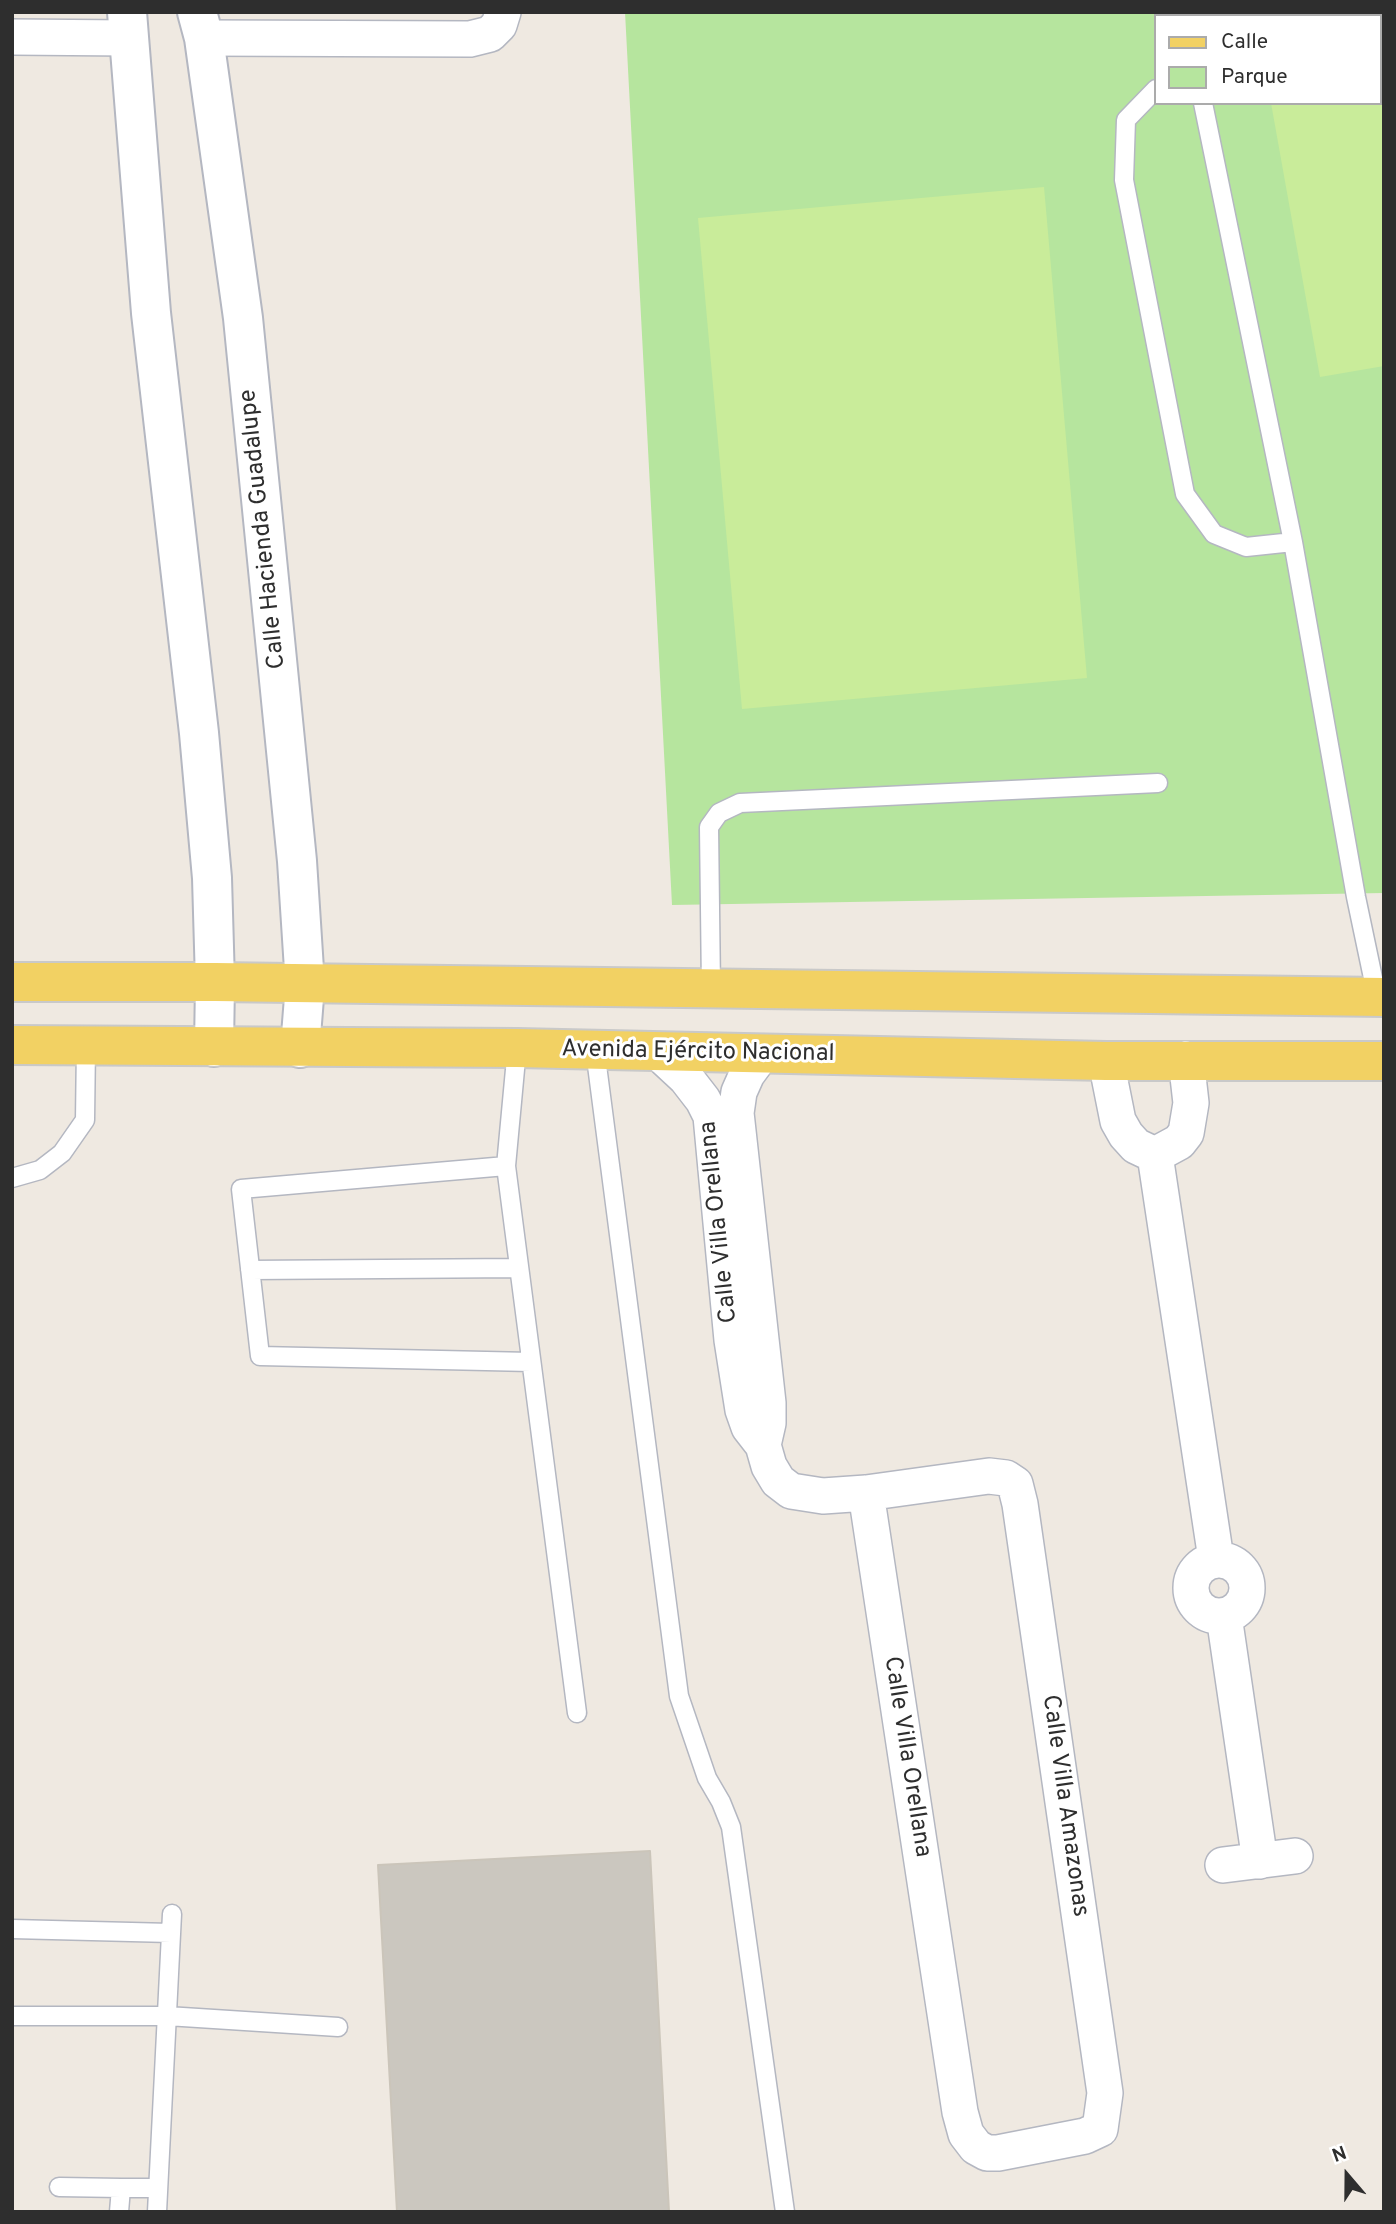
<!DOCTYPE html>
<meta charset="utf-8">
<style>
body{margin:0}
#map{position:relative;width:1396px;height:2224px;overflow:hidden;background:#efe9e1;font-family:Overpass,sans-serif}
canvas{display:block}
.frame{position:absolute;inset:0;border:14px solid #2e2e2e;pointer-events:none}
.legend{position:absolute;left:1154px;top:14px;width:228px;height:91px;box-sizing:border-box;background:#fff;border:2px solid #ababab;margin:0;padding:9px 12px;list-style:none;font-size:21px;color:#2e2e2e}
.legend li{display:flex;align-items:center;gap:14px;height:35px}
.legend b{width:35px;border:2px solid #ababab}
.north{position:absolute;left:1312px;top:2140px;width:70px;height:70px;-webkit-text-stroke:5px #fff;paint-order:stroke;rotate:340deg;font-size:19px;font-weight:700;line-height:28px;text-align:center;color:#2e2e2e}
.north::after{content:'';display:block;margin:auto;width:24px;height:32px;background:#2e2e2e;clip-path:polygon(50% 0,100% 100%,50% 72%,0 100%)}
</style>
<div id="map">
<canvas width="1396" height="2224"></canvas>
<div class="frame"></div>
<ul class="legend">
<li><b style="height:9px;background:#f2d163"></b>Calle</li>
<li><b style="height:19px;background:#b6e59e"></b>Parque</li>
</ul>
<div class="north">N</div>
</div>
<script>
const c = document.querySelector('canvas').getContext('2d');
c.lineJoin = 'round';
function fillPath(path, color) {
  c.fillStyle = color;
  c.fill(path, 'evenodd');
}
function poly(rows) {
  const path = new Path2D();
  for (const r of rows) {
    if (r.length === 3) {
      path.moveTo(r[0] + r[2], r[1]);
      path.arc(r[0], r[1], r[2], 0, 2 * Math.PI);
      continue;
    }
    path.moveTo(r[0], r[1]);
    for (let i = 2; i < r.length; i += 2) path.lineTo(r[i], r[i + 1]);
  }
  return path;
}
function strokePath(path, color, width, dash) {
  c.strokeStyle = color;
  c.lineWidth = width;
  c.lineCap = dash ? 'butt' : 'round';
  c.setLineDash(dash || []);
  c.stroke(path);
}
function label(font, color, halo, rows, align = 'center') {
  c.font = font + ' Overpass,sans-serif';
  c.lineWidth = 6;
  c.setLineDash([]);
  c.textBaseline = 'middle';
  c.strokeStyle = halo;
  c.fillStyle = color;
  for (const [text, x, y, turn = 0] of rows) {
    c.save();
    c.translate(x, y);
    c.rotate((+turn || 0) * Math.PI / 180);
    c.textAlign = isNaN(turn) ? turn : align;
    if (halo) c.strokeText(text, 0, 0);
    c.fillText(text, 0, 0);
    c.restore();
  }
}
const green = poly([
 [625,12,1384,12,1384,893,672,905],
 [1156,16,1380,16,1380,103,1156,103]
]);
const pitch = poly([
 [1255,12,1384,12,1384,366,1320,377,1271,103,1380,103,1380,16,1256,16],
 [1044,187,1087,678,742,709,698,218]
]);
const building = poly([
 [650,1851,669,2212,397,2212,378,1865,650,1851]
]);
const service = poly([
 [1156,89,1126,120,1124,180,1185,494,1214,534,1246,547,1293,542],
 [1203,103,1293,542,1356,897,1377,997],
 [711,989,709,827,719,813,740,803,1158,783],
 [517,1048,506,1166,577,1713],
 [595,1050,679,1696,707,1778,721,1802,731,1827,785,2212],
 [506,1166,241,1189,260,1356,531,1362],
 [12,1178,40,1170,62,1153,85,1120,86,1045],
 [250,1270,519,1268],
 [12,1929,171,1933],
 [12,2016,167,2016,338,2027],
 [59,2187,121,2188,119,2212],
 [121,2188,158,2188],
 [157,2212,172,1914]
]);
const minor = poly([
 [12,37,129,38],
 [204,38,470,39,490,34,499,25,503,12],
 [658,1052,686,1078,703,1100,711,1116,732,1340,743,1410,749,1427,763,1445,769,1466,778,1481,791,1491,823,1496,866,1493,989,1476,1006,1478,1015,1484,1020,1504,1105,2093,1100,2129,1085,2136,998,2153,987,2153,976,2147,966,2134,960,2112,866,1493],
 [761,1055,747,1074,739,1092,736,1113,768,1403,768,1423,763,1445],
 [1106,1061,1118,1121,1126,1135,1136,1146,1155,1155,1179,1142,1186,1133,1191,1103,1186,1059],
 [1155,1155,1216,1559],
 [1219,1588,28],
 [1224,1616,1260,1861],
 [1223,1865,1295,1856]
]);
const tertiary = poly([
 [127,12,151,313,199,733,212,878,215,982,214,1047],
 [197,12,204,38,243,318,297,861,305,985,300,1048]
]);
const primary = poly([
 [12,982,215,982,1384,997],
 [12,1045,517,1048,1106,1061,1384,1061]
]);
const streetNames = [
 ["Calle Hacienda Guadalupe",264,529,-96],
 ["Avenida Ejército Nacional",698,1053,1],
 ["Calle Villa Orellana",720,1222,-96],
 ["Calle Villa Orellana",906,1757,81],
 ["Calle Villa Amazonas",1064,1806,82]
];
fillPath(green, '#b6e59e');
fillPath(pitch, '#c9ec9a');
fillPath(building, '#cbc7bf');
strokePath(building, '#cbc5ba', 2);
strokePath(service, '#b4b7c1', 21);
strokePath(minor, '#b4b7c1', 38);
strokePath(tertiary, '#b4b7c1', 42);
strokePath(primary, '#c9c9c9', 42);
strokePath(service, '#fff', 18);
strokePath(minor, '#fff', 35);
strokePath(tertiary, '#fff', 38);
strokePath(primary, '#f2d163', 38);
label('24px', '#2e2e2e', '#fff', streetNames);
</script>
